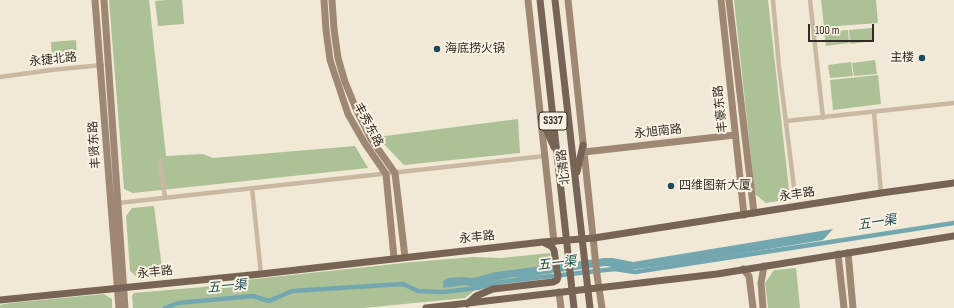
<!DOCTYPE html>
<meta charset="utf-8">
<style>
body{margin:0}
#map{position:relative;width:954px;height:308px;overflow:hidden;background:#f2e8d6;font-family:"Sofia Sans Condensed",sans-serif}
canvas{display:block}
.scale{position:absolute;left:808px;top:24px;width:66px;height:18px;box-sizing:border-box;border:2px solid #342b25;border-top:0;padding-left:5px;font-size:12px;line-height:14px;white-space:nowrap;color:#342b25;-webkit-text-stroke:3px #faf2e2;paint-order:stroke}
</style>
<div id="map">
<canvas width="954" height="308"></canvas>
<div class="scale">100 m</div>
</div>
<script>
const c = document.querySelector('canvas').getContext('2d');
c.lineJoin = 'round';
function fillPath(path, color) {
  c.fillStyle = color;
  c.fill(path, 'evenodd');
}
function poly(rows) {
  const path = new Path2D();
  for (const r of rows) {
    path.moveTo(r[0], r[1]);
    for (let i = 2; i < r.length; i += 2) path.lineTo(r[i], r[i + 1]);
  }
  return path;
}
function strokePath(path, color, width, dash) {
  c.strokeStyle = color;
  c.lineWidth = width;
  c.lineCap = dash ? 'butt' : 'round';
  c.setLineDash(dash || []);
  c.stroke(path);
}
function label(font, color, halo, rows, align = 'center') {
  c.font = font + ' "Sofia Sans Condensed","Noto Sans SC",sans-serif';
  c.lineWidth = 4;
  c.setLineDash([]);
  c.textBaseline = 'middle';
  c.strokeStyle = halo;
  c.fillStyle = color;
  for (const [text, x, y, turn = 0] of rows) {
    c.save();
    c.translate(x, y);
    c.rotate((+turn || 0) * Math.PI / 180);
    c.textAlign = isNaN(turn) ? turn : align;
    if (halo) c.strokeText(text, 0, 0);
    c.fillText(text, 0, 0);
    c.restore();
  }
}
const green = poly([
 [109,0,149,0,166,156,203,154,213,158,355,146,368,168,133,193,124,189],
 [167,0,182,0,184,24,158,26,155,1],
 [734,0,768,0,790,199,766,203,755,194],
 [821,0,876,0,878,23,824,27],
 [872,28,873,41,850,44,849,30],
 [848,30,849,43,826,46,824,32],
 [76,40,77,58,52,60,51,42],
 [875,60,877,74,854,76,852,63],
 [851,62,853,76,830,78,828,65],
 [878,75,881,104,833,110,830,80],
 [518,119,520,153,404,165,377,137],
 [154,206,163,276,138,278,130,271,126,216,132,208],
 [550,253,552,275,475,290,465,298,364,308,133,308,132,296,134,293,203,287,245,280,413,262,473,257,501,258],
 [796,268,800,308,768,308,765,283,774,270],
 [104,294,112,299,112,308,0,308,0,305,10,303]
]);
const water = poly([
 [833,229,823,240,691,262,630,270,606,266,543,274,524,278,514,277,497,280,478,287,464,285,443,288,443,281,448,278,463,277,473,278,496,272,604,258,613,258,633,262]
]);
const canal = poly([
 [165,308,178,303,253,296,269,301,292,291,403,284,418,291,443,292,477,288,500,282,614,269,635,272,954,223]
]);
const street = poly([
 [773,0,779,67,794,187,796,190],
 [810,0,823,118],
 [0,77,51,70,102,65],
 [874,112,881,193],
 [786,121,954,103],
 [160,160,165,198],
 [252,188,261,274],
 [118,203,545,156]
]);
const secondary = poly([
 [95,0,119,308],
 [104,0,125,308],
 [324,0,326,30,330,60,348,114,364,142,386,174,394,258],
 [332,0,334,29,338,58,345,82,357,111,371,139,395,173,405,257],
 [528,0,554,242],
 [568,0,597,275,602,308],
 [721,0,744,215],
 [729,0,754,213],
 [584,152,735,135],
 [848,253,853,308],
 [838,254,844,308],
 [743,269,749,276,753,308],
 [559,292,561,308],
 [763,308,761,283,764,266]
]);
const primary = poly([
 [540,0,574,308],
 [555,0,590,308],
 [541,118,554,147],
 [577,172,583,145],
 [0,300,261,274,543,242,594,238,881,193,954,183],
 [467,304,476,296,493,289,553,282,557,280,558,277,554,250,551,246,543,242],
 [426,308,717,274,954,236]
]);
const markers = [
 [437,49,4,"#184c58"],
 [922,58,4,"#184c58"],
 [671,186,4,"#184c58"]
];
const shields = [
 [553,121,28]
];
const shieldNames = [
 ["S337",553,121]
];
const poiNames = [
 ["海底捞火锅",445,49],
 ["主楼",914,58,"right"],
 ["四维图新大厦",679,186]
];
const streetNames = [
 ["永捷北路",53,60,-6],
 ["丰豪东路",721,109,-96],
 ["丰秀东路",368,125,62],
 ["永旭南路",658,132,-6],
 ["丰贤东路",95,145,-94],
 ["北清路",564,167,-97],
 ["永丰路",797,195,-9],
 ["永丰路",477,238,-6],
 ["永丰路",155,273,-6]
];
const waterNames = [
 ["五一渠",877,223,-9],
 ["五一渠",557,264,-7],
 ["五一渠",227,287,-5]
];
fillPath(green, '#adc196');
fillPath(water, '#73a7b0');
strokePath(canal, '#73a7b0', 4.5);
strokePath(street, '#cab9a2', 4.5);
strokePath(secondary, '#9e8873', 7);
strokePath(primary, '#776455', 7);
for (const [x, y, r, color] of markers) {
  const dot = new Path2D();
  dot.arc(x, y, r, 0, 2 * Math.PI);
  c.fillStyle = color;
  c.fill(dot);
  strokePath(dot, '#faf2e2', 1.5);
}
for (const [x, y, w] of shields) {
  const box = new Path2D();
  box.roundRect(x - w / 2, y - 9, w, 18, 3);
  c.fillStyle = '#faf2e2';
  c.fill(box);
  strokePath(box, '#342b25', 1);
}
label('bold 11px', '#342b25', null, shieldNames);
label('12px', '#342b25', '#faf2e2', poiNames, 'left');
label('12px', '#342b25', '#faf2e2', streetNames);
label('italic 13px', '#184c58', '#faf2e2', waterNames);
</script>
